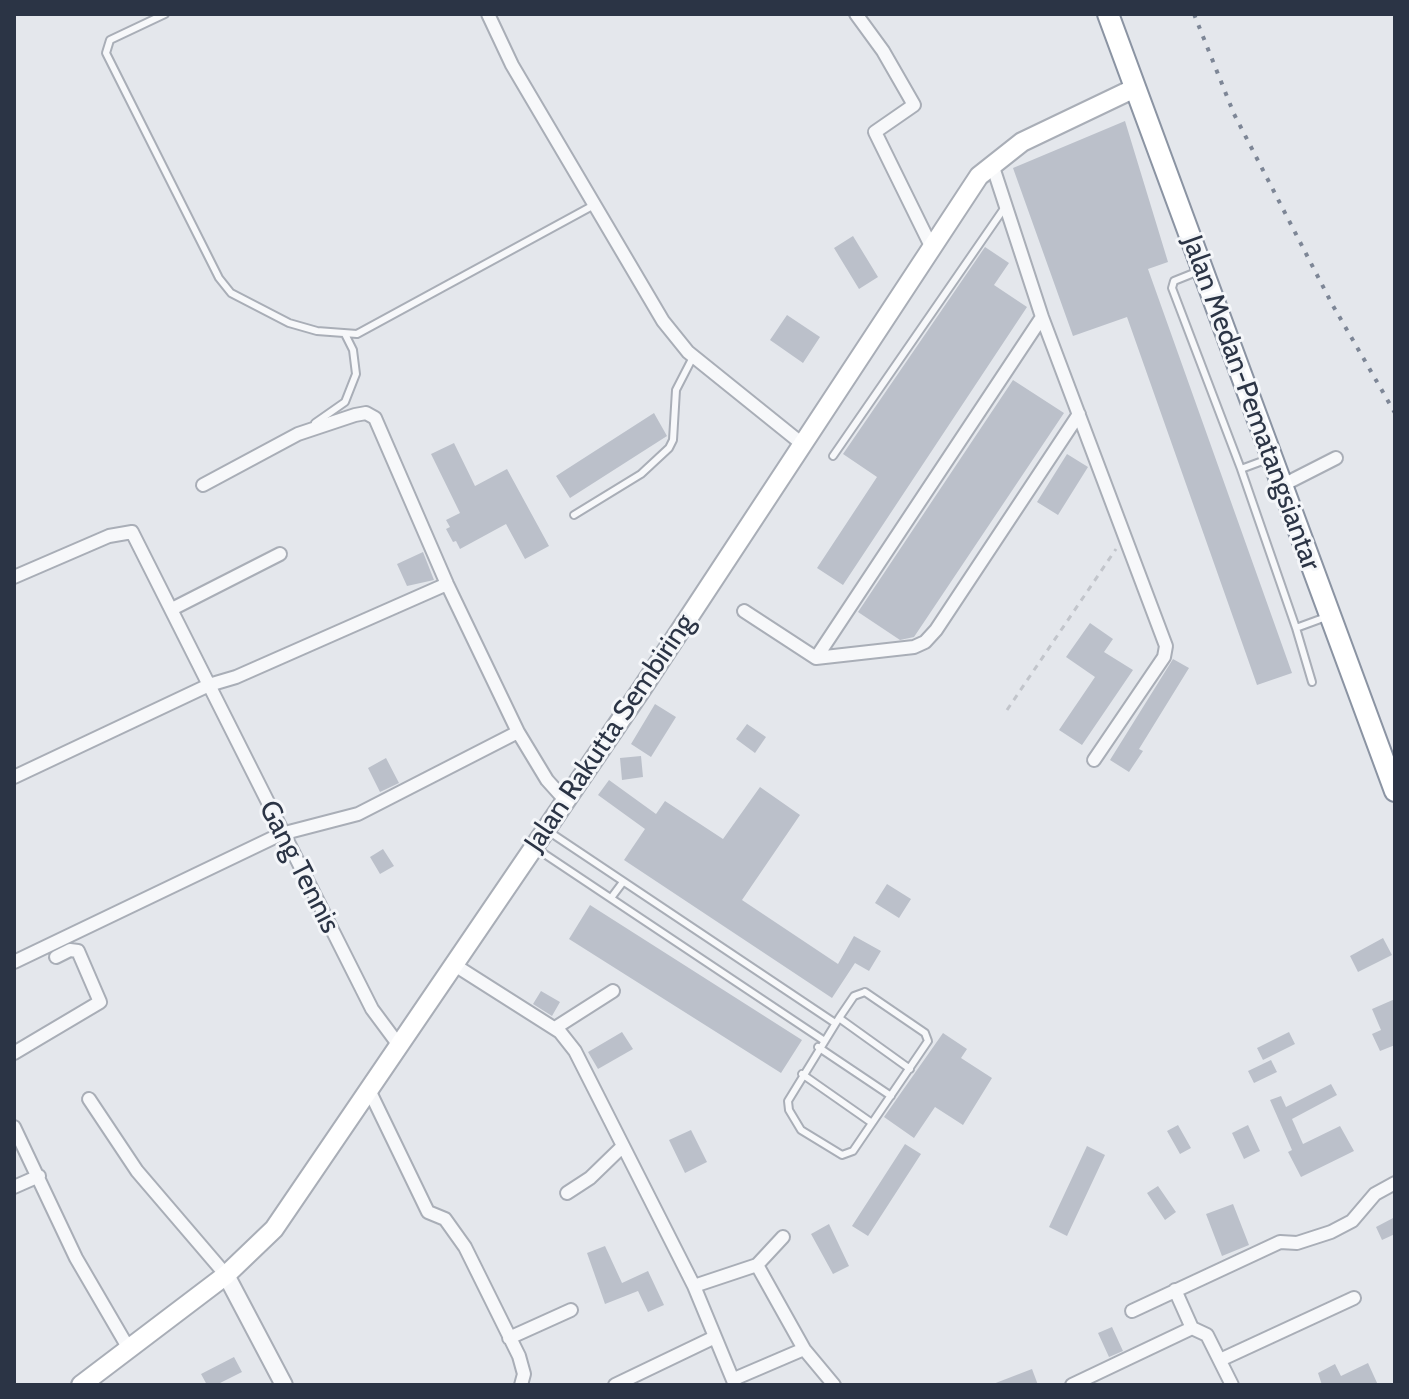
<!DOCTYPE html>
<style>
body{margin:0}
#map{position:relative;width:1409px;height:1399px;overflow:hidden;background:#e4e7ec;font-family:Cabin,sans-serif}
canvas{display:block}
.frame{position:absolute;inset:0;border:16px solid #2b3445;pointer-events:none}
</style>
<div id="map">
<canvas width="1409" height="1399"></canvas>
<div class="frame"></div>
</div>
<script>
const c = document.querySelector('canvas').getContext('2d');
c.lineJoin = 'round';
function fillPath(path, color) {
  c.fillStyle = color;
  c.fill(path, 'evenodd');
}
function poly(rows) {
  const path = new Path2D();
  for (const r of rows) {
    path.moveTo(r[0], r[1]);
    for (let i = 2; i < r.length; i += 2) path.lineTo(r[i], r[i + 1]);
  }
  return path;
}
function strokePath(path, color, width, dash) {
  c.strokeStyle = color;
  c.lineWidth = width;
  c.lineCap = dash ? 'butt' : 'round';
  c.setLineDash(dash || []);
  c.stroke(path);
}
function label(font, color, halo, rows, align = 'center') {
  c.font = font + ' Cabin,sans-serif';
  c.lineWidth = 6;
  c.setLineDash([]);
  c.textBaseline = 'middle';
  c.strokeStyle = halo;
  c.fillStyle = color;
  for (const [text, x, y, turn = 0] of rows) {
    c.save();
    c.translate(x, y);
    c.rotate((+turn || 0) * Math.PI / 180);
    c.textAlign = isNaN(turn) ? turn : align;
    if (halo) c.strokeText(text, 0, 0);
    c.fillText(text, 0, 0);
    c.restore();
  }
}
const building = poly([
 [1125,121,1168,262,1148,269,1292,673,1257,685,1127,317,1073,336,1013,168],
 [853,236,878,277,859,289,834,248],
 [985,247,1009,263,994,285,1027,307,843,585,817,568,877,477,843,454],
 [787,315,820,337,803,363,770,340],
 [1013,380,1064,413,914,637,900,640,858,612],
 [654,413,667,436,570,498,556,476],
 [454,443,475,486,507,469,549,546,525,559,506,524,460,549,456,541,453,542,446,529,450,527,446,520,460,513,431,454],
 [1067,454,1088,467,1058,515,1037,502],
 [423,552,434,580,407,586,397,564],
 [1090,623,1113,639,1104,652,1133,670,1082,745,1059,730,1095,677,1066,657],
 [1173,659,1189,668,1139,749,1143,751,1129,772,1110,760],
 [655,704,676,717,651,757,631,744],
 [747,724,766,737,755,753,736,739],
 [641,756,643,777,622,780,620,758],
 [386,758,399,783,380,792,368,768],
 [609,780,656,814,665,801,723,839,760,787,800,815,742,900,838,964,854,936,881,951,869,971,855,963,832,998,624,860,645,829,598,795],
 [383,849,394,866,380,874,370,857],
 [887,884,911,899,899,918,875,903],
 [590,905,802,1040,781,1073,569,939],
 [1383,938,1392,955,1358,972,1350,956],
 [541,991,560,1002,552,1016,533,1004],
 [1395,999,1395,1045,1380,1051,1372,1034,1381,1030,1372,1009],
 [622,1032,633,1049,598,1069,588,1052],
 [1289,1032,1295,1044,1263,1060,1257,1048],
 [943,1033,967,1049,961,1058,992,1078,963,1125,935,1107,914,1138,884,1117],
 [1271,1060,1277,1072,1254,1083,1248,1071],
 [1331,1084,1337,1095,1292,1119,1303,1144,1340,1126,1354,1151,1301,1177,1288,1152,1292,1150,1270,1100,1281,1096,1286,1107],
 [1178,1125,1191,1148,1180,1154,1167,1131],
 [1248,1125,1260,1151,1244,1159,1232,1133],
 [691,1130,707,1162,685,1173,669,1140],
 [905,1144,921,1154,868,1236,852,1226],
 [1087,1146,1105,1155,1067,1236,1049,1227],
 [1158,1186,1176,1212,1165,1220,1147,1193],
 [1233,1204,1249,1245,1222,1256,1206,1214],
 [1395,1217,1395,1234,1382,1240,1376,1227],
 [829,1224,849,1266,833,1274,811,1234],
 [605,1246,622,1283,648,1271,664,1305,648,1312,638,1291,605,1304,587,1253],
 [1112,1327,1123,1351,1109,1357,1098,1333],
 [234,1357,242,1372,216,1385,207,1385,201,1374],
 [1368,1363,1378,1385,1322,1385,1318,1373,1335,1364,1341,1376],
 [1032,1369,1038,1385,993,1385,993,1384]
]);
const path = poly([
 [1007,710,1116,549]
]);
const service = poly([
 [165,14,110,40,106,53,219,278,231,293,289,323,317,331,357,334,594,205],
 [1199,271,1174,281,1172,288,1241,469,1296,628,1326,617],
 [315,423,345,402,356,374,353,350,345,334],
 [833,456,1005,207],
 [1241,469,1268,459],
 [574,515,641,474,669,448,673,440,676,390,693,357],
 [1296,628,1312,682],
 [548,831,835,1023],
 [537,849,823,1040],
 [611,898,623,882],
 [865,992,925,1033,928,1041,853,1151,842,1155,801,1130,789,1110,788,1101,839,1018,854,996,865,992],
 [839,1018,910,1069],
 [818,1047,891,1096],
 [802,1074,872,1123]
]);
const minor = poly([
 [488,14,512,65,663,321,688,352,801,443],
 [856,14,883,51,914,105,875,132,931,246],
 [992,164,1042,317,1166,646,1164,657,1094,760],
 [1042,317,816,658,914,647,925,642,936,630,1079,414],
 [203,485,298,434,355,415,366,413,375,418,447,584,518,732,547,780,565,800],
 [1281,486,1336,458],
 [14,577,109,536,132,532,209,685,236,677,447,584],
 [172,609,280,554],
 [744,611,816,658],
 [14,777,209,685,372,1009,398,1044],
 [14,962,281,834,358,814,518,732],
 [453,964,560,1032,575,1051,694,1286,735,1385],
 [555,1028,613,991],
 [14,1053,100,1002,78,951,70,950,56,957],
 [370,1092,428,1212,445,1219,465,1247,519,1356,524,1374,521,1385],
 [89,1099,137,1171,226,1275],
 [14,1127,76,1258,129,1349],
 [14,1187,39,1176],
 [567,1193,590,1178,623,1146],
 [757,1265,783,1237],
 [694,1286,757,1265,804,1349,834,1385],
 [1175,1290,1192,1328,1207,1335,1232,1385],
 [1132,1311,1280,1242,1297,1243,1331,1232,1352,1221,1375,1194,1395,1183],
 [509,1338,571,1310],
 [1220,1360,1354,1298],
 [734,1379,804,1349],
 [615,1385,715,1337],
 [1072,1385,1192,1328]
]);
const tertiary = poly([
 [226,1275,284,1385]
]);
const secondary = poly([
 [81,1385,226,1275,274,1229,641,690,979,176,1022,142,1135,88]
]);
const trunk = poly([
 [1108,14,1395,791]
]);
const rail = poly([
 [1194,14,1234,114,1332,304,1395,413]
]);
const streetNames = [
 ["Jalan Medan-Pematangsiantar",1251,403,70],
 ["Jalan Rakutta Sembiring",610,733,-56],
 ["Gang Tennis",299,867,63]
];
fillPath(building, '#bbc0ca');
strokePath(service, '#a9aeb7', 10);
strokePath(minor, '#a9aeb7', 16);
strokePath(tertiary, '#a9aeb7', 20);
strokePath(secondary, '#a9aeb7', 22);
strokePath(trunk, '#8b94a3', 24);
strokePath(path, '#c2c5cb', 3, [6, 6]);
strokePath(service, '#f7f8fa', 6);
strokePath(minor, '#f7f8fa', 12);
strokePath(tertiary, '#f7f8fa', 16);
strokePath(secondary, '#fff', 18);
strokePath(trunk, '#fff', 20);
strokePath(rail, '#7d8696', 4, [4, 8]);
label('28px', '#2b3445', '#f4f6f9', streetNames);
</script>
